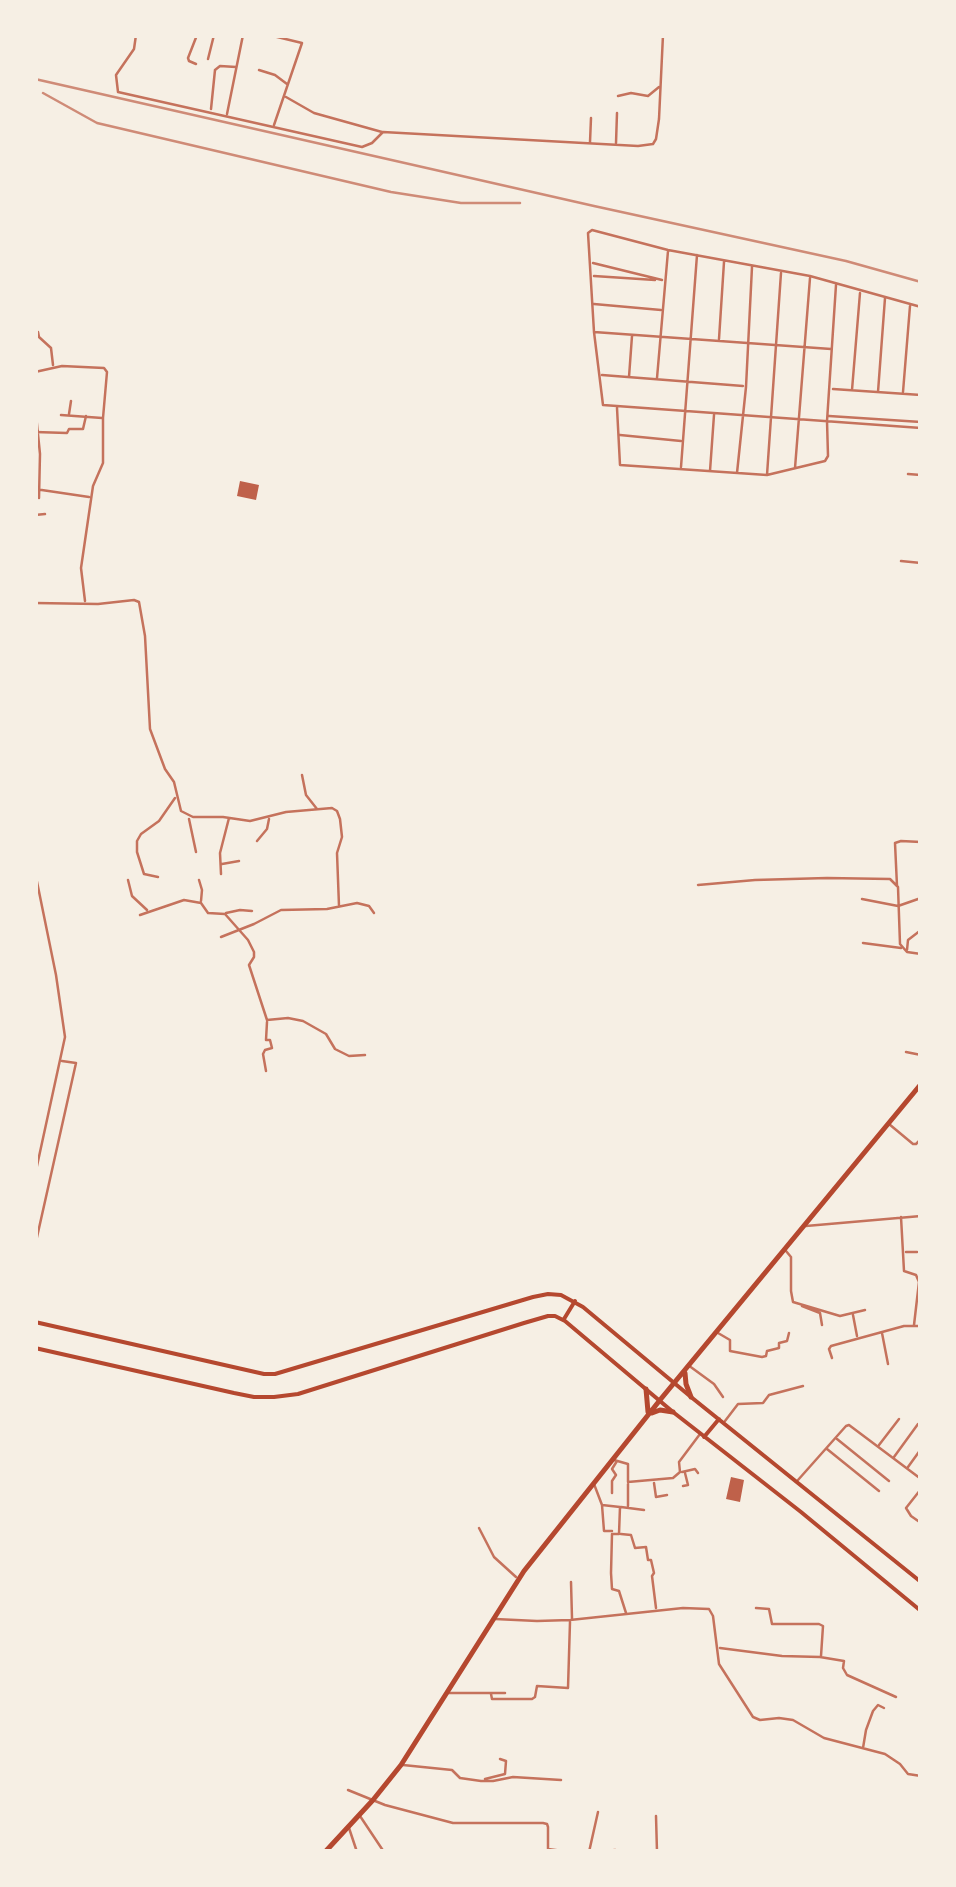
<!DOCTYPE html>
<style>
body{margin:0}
#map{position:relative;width:956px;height:1887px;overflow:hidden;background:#f6efe4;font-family:"Nunito Sans",sans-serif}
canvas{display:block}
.frame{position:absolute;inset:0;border:38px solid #f6efe4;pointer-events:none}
</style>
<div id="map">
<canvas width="956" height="1887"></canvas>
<div class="frame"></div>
</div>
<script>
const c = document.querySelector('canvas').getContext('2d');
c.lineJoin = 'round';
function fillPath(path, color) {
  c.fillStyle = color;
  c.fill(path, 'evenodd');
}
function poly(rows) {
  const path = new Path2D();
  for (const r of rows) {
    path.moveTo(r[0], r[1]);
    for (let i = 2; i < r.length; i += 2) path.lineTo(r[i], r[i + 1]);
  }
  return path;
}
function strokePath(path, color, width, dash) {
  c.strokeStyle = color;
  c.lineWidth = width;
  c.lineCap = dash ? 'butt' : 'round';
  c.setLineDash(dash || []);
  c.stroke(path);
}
const building = poly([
 [240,481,259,485,256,500,237,496],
 [731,1477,744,1480,740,1502,726,1499]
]);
const minor = poly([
 [136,35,134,49,116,75,118,92,362,147,372,143,383,132,638,146,653,144,656,139,659,119,663,35],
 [269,35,302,43,274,125],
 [208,59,214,35],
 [196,64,189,61,188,58,197,35],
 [259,70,275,75,287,84],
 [618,96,631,93,648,96,659,87],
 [286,97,314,113,382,132],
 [211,109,215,70,220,66,236,67],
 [227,114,243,35],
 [590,142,591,118],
 [616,143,617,113],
 [593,263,662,280],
 [594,276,655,280],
 [594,304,661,310],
 [921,307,810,276,668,250,592,230,588,233,594,332,603,405,921,428],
 [38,332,39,337,51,348,53,365],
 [594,332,831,349],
 [719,339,724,262],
 [35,372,62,366,104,368,107,372,103,418,103,463,93,486,81,568,85,601],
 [602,375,743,386],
 [629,377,632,336],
 [657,378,668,251],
 [833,389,921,395],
 [852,390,860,293],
 [878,392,885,298],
 [903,392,910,306],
 [35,405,40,454,39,498],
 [617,408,620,465,767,475,825,461,828,456,827,421,836,285],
 [69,414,71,401],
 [61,415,102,418],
 [829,416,921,422],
 [35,432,67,433,69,429,83,429,86,416],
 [620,435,681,441],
 [681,467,697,255],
 [795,468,810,278],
 [710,471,714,415],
 [737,473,746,387,752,267],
 [908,474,921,475],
 [767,475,781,273],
 [35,489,89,497],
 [35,515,45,514],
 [901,561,921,563],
 [35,603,98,604,134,600,139,602,145,636,150,729,165,769,174,782,181,811,193,817,223,817,250,821,286,812,332,808,337,811,340,819,342,837,337,853,339,906],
 [302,775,306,795,317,809],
 [189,819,196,852],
 [257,841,267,829,269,819],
 [222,864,239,861],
 [35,872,56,975,65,1037,35,1175],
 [221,874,220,853,229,818],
 [158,877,144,874,137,852,137,841,141,834,159,821,175,798],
 [128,880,132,896,147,910],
 [199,880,202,890,201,901],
 [698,885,755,880,827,878,890,879,898,887,900,944,907,952,921,954],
 [897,886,895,843,901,841,921,842],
 [862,899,898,906,921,898],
 [226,913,240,910,252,911],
 [140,915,184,900,201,903,208,913,225,914,248,940,254,952,254,957,249,965,267,1020,288,1018,303,1021,326,1034,335,1049,349,1056,365,1055],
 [221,937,254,924,281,910,327,909,357,903,369,906,374,913],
 [863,943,901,948],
 [907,950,908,940,921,930],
 [906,1052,921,1055],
 [266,1071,263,1054,265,1050,272,1048,270,1040,266,1040,267,1022],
 [889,1124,913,1144,916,1144,921,1139],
 [901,1217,904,1271,916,1275,919,1282,914,1325],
 [806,1226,921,1216],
 [35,1246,76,1063,62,1061],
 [786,1251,791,1257,791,1291,793,1302,840,1316,865,1310],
 [906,1252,917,1252],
 [802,1306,820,1313,822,1325],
 [853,1315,857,1336],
 [718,1333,730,1340,730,1351,762,1357,766,1356,767,1351,779,1348,779,1343,787,1341,789,1333],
 [882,1333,888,1364],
 [832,1358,829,1349,831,1346,904,1326,921,1326],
 [688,1365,714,1384,723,1397],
 [725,1421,738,1404,763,1403,769,1395,803,1386],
 [837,1439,889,1481],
 [879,1445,899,1419],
 [827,1449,879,1491],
 [894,1457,918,1424],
 [614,1460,628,1464,628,1482,673,1478,680,1472,679,1462,700,1434],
 [908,1467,921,1449],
 [682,1472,695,1469,698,1473],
 [798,1480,846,1426,849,1425,921,1479],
 [654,1483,656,1497,667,1495],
 [594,1484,602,1505,604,1531,612,1531],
 [628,1484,628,1506],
 [683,1486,688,1485,685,1473],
 [921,1489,906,1508,911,1516,921,1523],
 [612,1493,612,1481,616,1475,612,1469,617,1461],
 [602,1505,620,1507,619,1534,612,1534,611,1573,612,1589,619,1591,626,1613],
 [621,1507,644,1510],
 [479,1528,494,1557,516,1577],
 [621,1534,631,1535,635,1548,646,1547,648,1560,651,1560,654,1573,652,1576,656,1608],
 [571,1582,572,1618],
 [756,1608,769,1609,772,1624,819,1624,823,1626,821,1656],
 [495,1619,537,1621,570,1620,683,1608,709,1609,713,1616,719,1664,753,1717,760,1720,779,1718,793,1720,824,1738,885,1754,900,1764,908,1774,921,1776],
 [720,1648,782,1656,820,1657,844,1661,843,1668,847,1675,896,1697],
 [447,1693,505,1693],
 [491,1694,492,1699,532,1699,535,1697,537,1686,568,1688,570,1622],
 [863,1748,866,1730,873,1711,878,1705,884,1708],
 [403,1765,452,1770,460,1778,481,1781,493,1781,513,1777,561,1780],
 [485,1779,505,1774,506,1761,500,1759],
 [348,1790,385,1805,453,1823,543,1823,547,1824,548,1827,548,1849,570,1852],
 [360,1816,384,1852],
 [656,1816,657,1852],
 [349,1828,357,1852],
 [589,1852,598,1812],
 [596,1852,615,1850,621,1852]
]);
const secondary = poly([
 [564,1319,575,1301],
 [35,1322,264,1374,275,1374,533,1297,548,1294,561,1295,583,1307,691,1397,921,1582],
 [35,1348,234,1393,254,1397,274,1397,298,1394,524,1323,548,1316,555,1316,565,1321,673,1412,801,1512,921,1611],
 [704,1437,719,1419]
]);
const primary = poly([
 [685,1373,686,1384,691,1397],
 [646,1389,648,1412],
 [652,1413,660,1410,673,1412],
 [325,1852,373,1800,401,1765,524,1571,660,1400,921,1084]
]);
const rail = poly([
 [35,79,594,206,846,261,921,282],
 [43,93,97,123,391,192,461,203,520,203]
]);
fillPath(building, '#bf614a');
strokePath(minor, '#c5725c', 2.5);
strokePath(secondary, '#b5482f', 4);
strokePath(primary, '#b5482f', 5);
strokePath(rail, '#cf8b77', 2.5);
</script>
